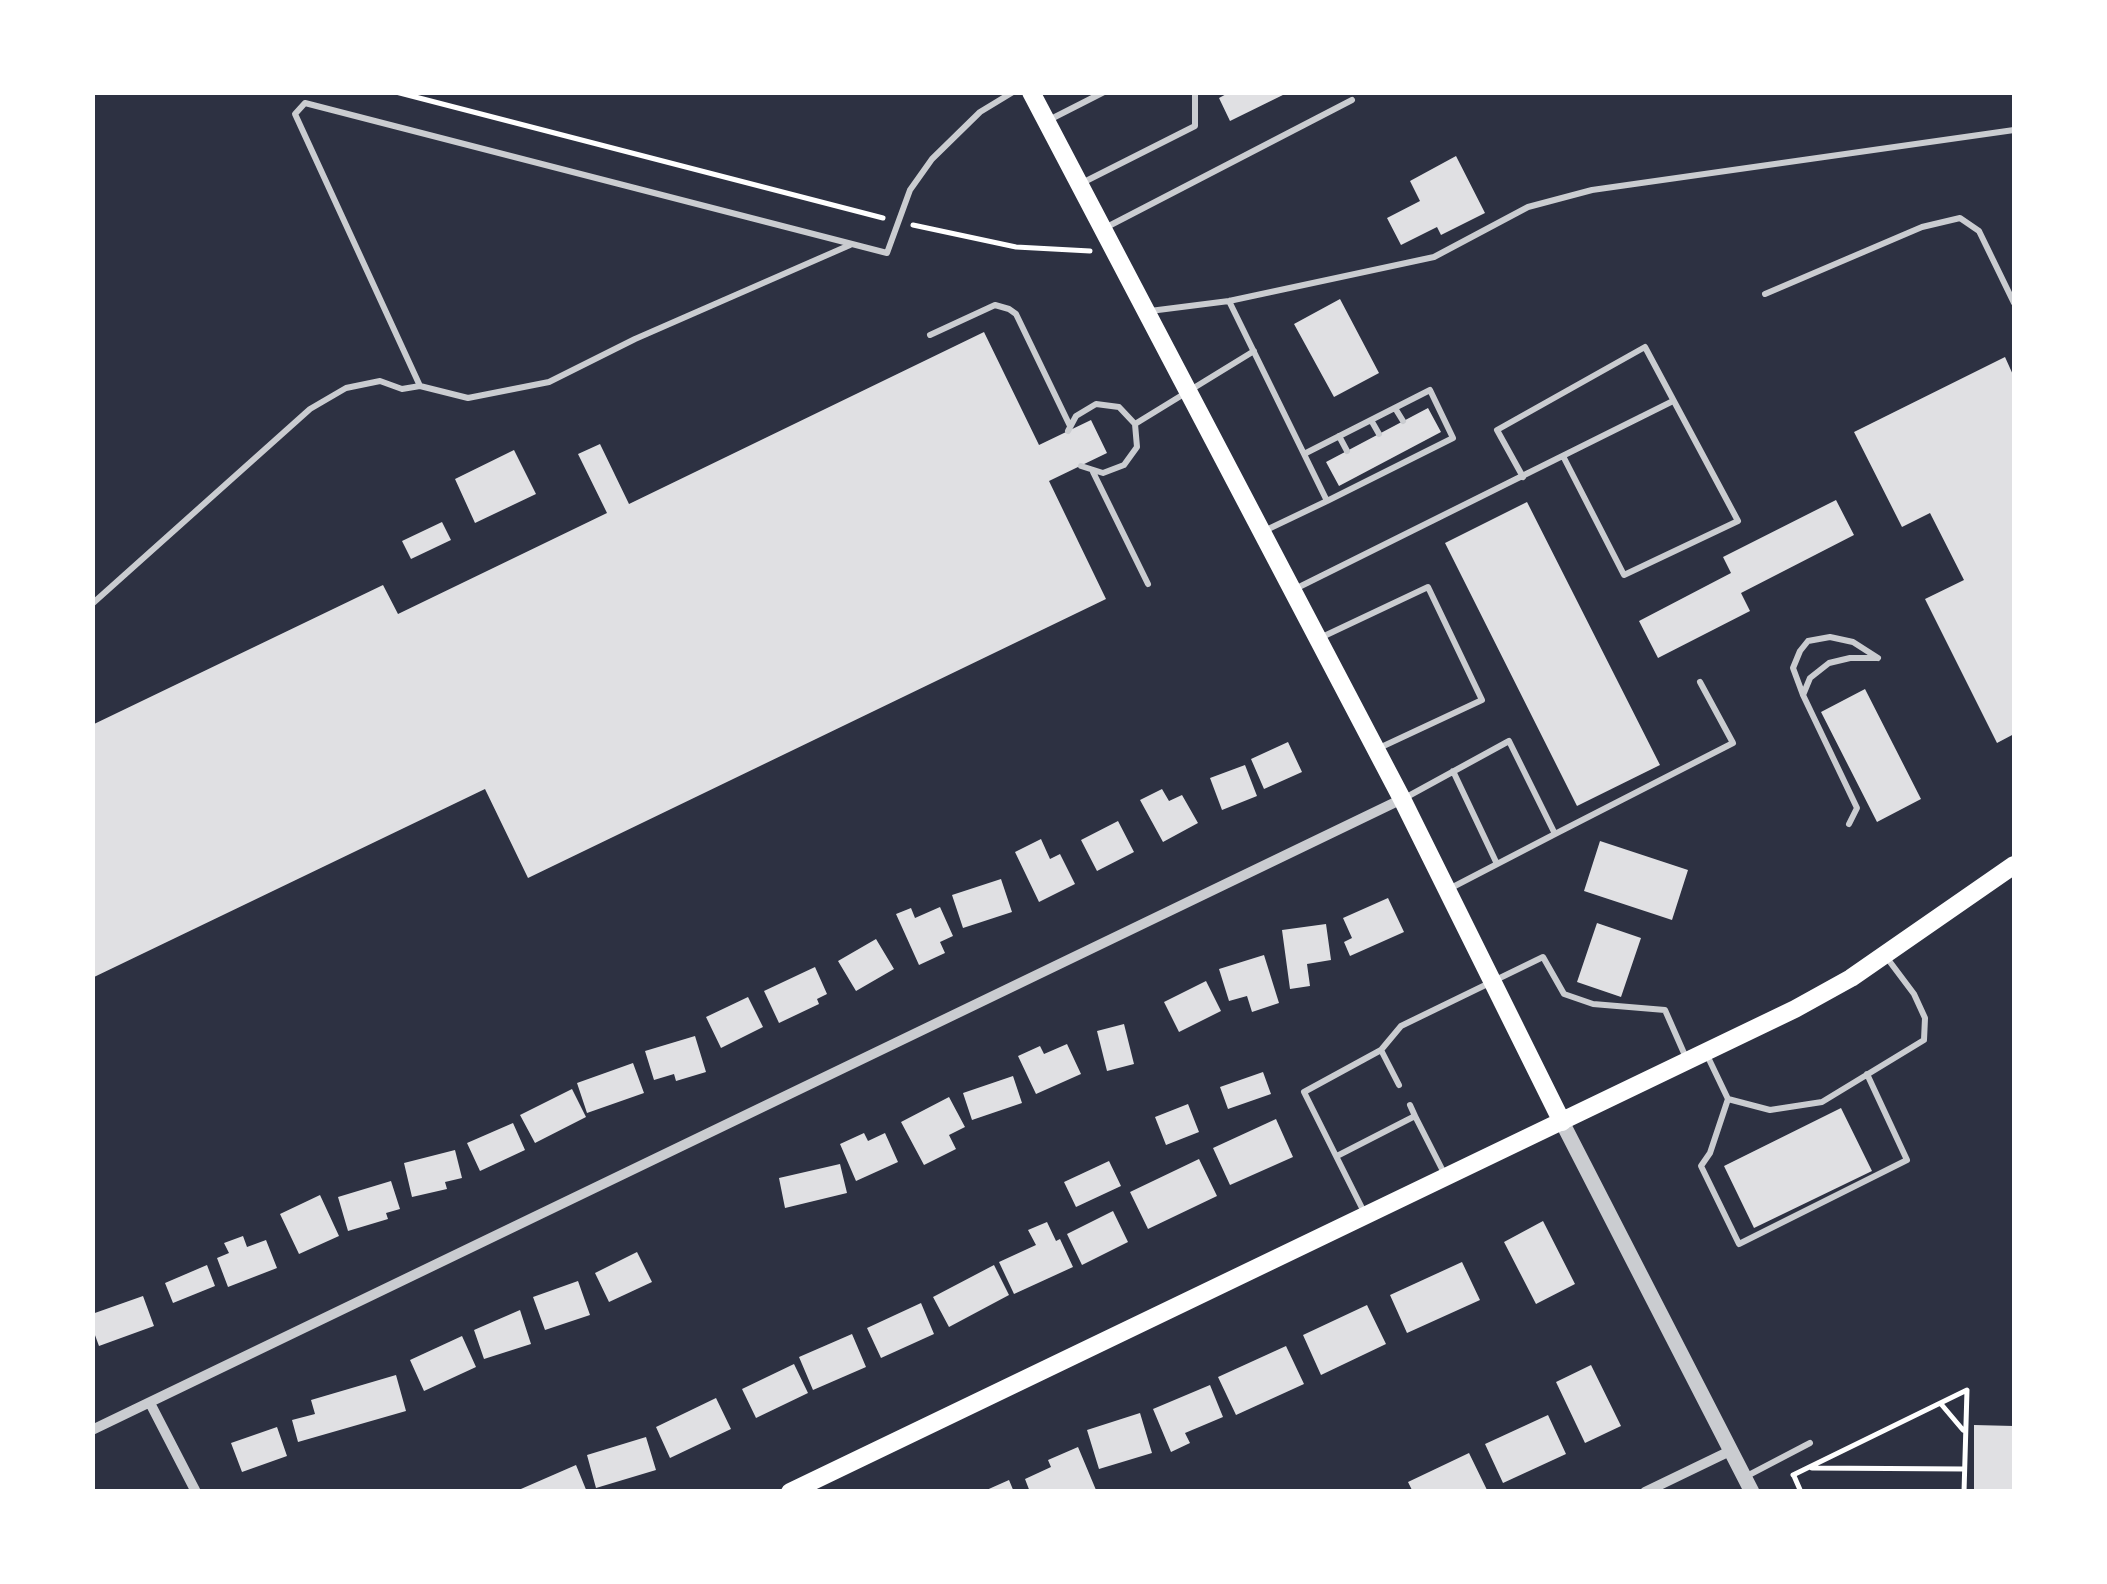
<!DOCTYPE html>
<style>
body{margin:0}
#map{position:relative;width:2107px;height:1584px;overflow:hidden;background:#2d3142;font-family:"DejaVu Sans",sans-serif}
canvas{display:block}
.frame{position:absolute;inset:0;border:95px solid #fff;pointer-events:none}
</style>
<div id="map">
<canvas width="2107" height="1584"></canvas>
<div class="frame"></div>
</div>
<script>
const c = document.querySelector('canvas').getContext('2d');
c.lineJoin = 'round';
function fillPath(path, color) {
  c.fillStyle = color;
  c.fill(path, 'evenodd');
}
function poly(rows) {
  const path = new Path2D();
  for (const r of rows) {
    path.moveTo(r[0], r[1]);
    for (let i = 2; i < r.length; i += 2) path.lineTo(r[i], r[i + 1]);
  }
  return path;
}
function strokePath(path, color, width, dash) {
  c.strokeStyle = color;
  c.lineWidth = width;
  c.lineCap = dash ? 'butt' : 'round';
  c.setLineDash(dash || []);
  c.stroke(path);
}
const building = poly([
 [1230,92,1289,92,1230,121,1219,98],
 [1456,156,1485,213,1441,235,1437,227,1401,245,1387,218,1420,201,1410,181],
 [1340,299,1379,373,1334,397,1294,324],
 [984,332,1039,445,1091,420,1107,453,1049,481,1106,599,528,878,485,789,92,978,92,725,383,585,398,614,607,513,578,454,600,444,629,504],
 [2005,357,2014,377,2014,734,1997,743,1925,599,1964,580,1930,513,1902,527,1854,432],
 [1428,408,1441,432,1339,486,1326,462],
 [514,450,536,494,475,523,455,479],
 [1836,500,1854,535,1741,593,1750,611,1658,658,1639,621,1731,573,1723,557],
 [1527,502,1660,765,1577,806,1445,543],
 [442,522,451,540,411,559,402,541],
 [1865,689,1921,799,1877,822,1821,712],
 [1288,742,1302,772,1264,789,1251,759],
 [1245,765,1257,796,1222,810,1210,778],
 [1162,789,1169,801,1182,795,1198,823,1163,842,1140,800],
 [1118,821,1134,852,1097,871,1081,840],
 [1041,839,1050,859,1060,854,1075,884,1039,902,1015,852],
 [1600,841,1688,870,1672,920,1584,891],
 [1001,879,1012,912,963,928,952,895],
 [1388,898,1404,932,1350,956,1344,942,1352,938,1343,918],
 [940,907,953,936,940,942,945,953,919,965,896,914,911,908,915,918],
 [1597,923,1641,938,1621,997,1577,982],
 [1326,924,1331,960,1307,964,1310,986,1290,989,1282,930],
 [876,939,894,969,856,991,838,961],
 [1264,955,1279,1003,1252,1012,1247,996,1229,1001,1219,969],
 [815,967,827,994,817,999,819,1004,779,1023,764,991],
 [1206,981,1221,1011,1179,1032,1164,1002],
 [748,997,763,1027,721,1048,706,1017],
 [1124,1024,1134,1064,1107,1071,1097,1031],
 [695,1036,706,1072,676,1081,674,1074,654,1080,645,1051],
 [1067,1044,1081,1074,1036,1094,1018,1056,1040,1046,1044,1054],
 [633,1063,644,1093,587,1113,577,1083],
 [1263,1072,1271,1094,1228,1109,1220,1087],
 [1013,1076,1022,1103,972,1120,963,1093],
 [572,1089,586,1117,535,1143,520,1115],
 [949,1097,965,1127,949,1135,956,1149,924,1165,901,1122],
 [1188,1104,1199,1132,1166,1145,1155,1117],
 [1841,1108,1872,1171,1754,1228,1724,1166],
 [1276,1119,1293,1157,1230,1185,1213,1148],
 [513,1123,525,1150,480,1171,467,1143],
 [864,1133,868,1141,885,1133,898,1162,856,1181,840,1144],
 [455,1150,462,1178,445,1182,447,1189,412,1197,404,1163],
 [1199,1159,1217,1196,1148,1229,1130,1192],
 [1109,1161,1121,1186,1076,1207,1064,1182],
 [840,1164,847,1193,785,1208,779,1178],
 [391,1181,400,1209,386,1213,388,1219,348,1231,338,1197],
 [320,1195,339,1236,299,1254,280,1214],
 [1113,1211,1128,1242,1082,1265,1067,1234],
 [1543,1221,1575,1284,1536,1304,1504,1242],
 [1047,1222,1056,1241,1060,1239,1073,1267,1014,1294,999,1262,1036,1245,1028,1230],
 [243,1236,247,1247,266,1240,277,1268,228,1287,217,1258,229,1253,224,1243],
 [637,1252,652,1282,609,1302,595,1273],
 [1462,1262,1480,1300,1407,1333,1390,1295],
 [207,1265,215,1286,173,1303,165,1283],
 [994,1265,1009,1295,949,1327,933,1297],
 [578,1281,590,1315,545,1330,533,1297],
 [143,1296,154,1326,99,1346,92,1327,92,1314],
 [921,1303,934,1334,881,1358,867,1328],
 [1367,1305,1386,1344,1321,1375,1303,1335],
 [520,1310,531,1344,484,1359,474,1330],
 [852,1334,866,1367,813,1390,799,1357],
 [462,1336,476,1367,424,1391,410,1360],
 [1286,1346,1304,1384,1236,1415,1218,1377],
 [794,1364,808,1393,756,1418,742,1389],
 [1591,1365,1621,1426,1585,1443,1556,1382],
 [396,1375,406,1411,298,1442,292,1420,315,1414,311,1400],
 [1210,1385,1223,1417,1185,1433,1190,1443,1171,1452,1153,1409],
 [716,1398,731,1429,670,1458,656,1427],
 [1140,1413,1152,1453,1099,1469,1087,1430],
 [1548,1415,1566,1454,1503,1483,1485,1444],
 [1974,1425,2014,1426,2014,1492,1974,1492],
 [277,1427,287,1456,242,1472,231,1443],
 [646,1437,656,1470,596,1488,587,1455],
 [1078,1447,1096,1490,1030,1492,1025,1479,1051,1467,1048,1460],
 [1469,1453,1487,1490,1413,1492,1408,1482],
 [576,1465,587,1492,514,1492],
 [1009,1480,1014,1492,982,1492]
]);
const path = poly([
 [396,92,883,218],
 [913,225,1016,247,1090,251],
 [1941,1404,1963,1430],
 [1812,1468,1964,1469],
 [1793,1475,1967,1390,1964,1492],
 [1794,1476,1801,1492]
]);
const service = poly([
 [1047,121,1104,92],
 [1080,184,1195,126,1195,92],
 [1103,229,1352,100],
 [1765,294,1922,227,1960,218,1979,231,2014,303],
 [1229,301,1327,501,1262,532],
 [1150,311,1229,301,1434,257,1528,207,1592,190,2014,130],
 [930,335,995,305,1009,309,1016,314,1070,426],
 [420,386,295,114,305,103,887,253,910,190,932,159,980,112,1013,92],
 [1395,408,1403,421],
 [1371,420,1379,434],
 [1135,424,1254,351],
 [1068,431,1076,416,1096,404,1119,407,1135,424,1137,447,1124,465,1103,473,1081,466],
 [1339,436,1347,451],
 [1304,454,1430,390,1453,438,1327,501],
 [1093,472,1148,584],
 [1523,477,1497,430,1645,347,1738,521,1624,575,1563,456],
 [1293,590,1673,401],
 [92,604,310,409,346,388,380,381,402,389,420,386,468,398,549,382,635,339,850,245],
 [1322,637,1428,587,1482,700,1377,749],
 [1803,695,1810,678,1829,663,1850,658,1877,658],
 [1453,771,1497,864],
 [1403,799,1509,741,1555,834,1449,889],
 [1849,824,1857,808,1803,695,1793,668,1800,651,1808,641,1830,637,1853,642,1878,658],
 [1555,834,1733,743,1700,682],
 [1381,1050,1399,1085],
 [1706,1053,1728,1099,1710,1153,1701,1166,1739,1244,1907,1160,1867,1074],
 [1728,1099,1770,1110,1822,1102,1924,1040,1925,1018,1914,994,1887,958],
 [1410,1105,1415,1116],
 [1337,1156,1415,1116,1445,1175],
 [1365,1214,1304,1092,1381,1050,1401,1026,1543,957,1564,994,1593,1004,1665,1010,1687,1060],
 [1745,1477,1810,1443]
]);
const minor = poly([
 [150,1403,196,1492],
 [92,1430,1402,799],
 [1645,1492,1730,1451]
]);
const tertiary = poly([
 [1562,1122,1752,1492]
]);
const secondary = poly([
 [1031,92,1402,799,1562,1122],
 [790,1492,1795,1009,1851,978,2014,865]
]);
fillPath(building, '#e0e0e3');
strokePath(path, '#fff', 5);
strokePath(service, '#caccd0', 6);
strokePath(minor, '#caccd0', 10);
strokePath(tertiary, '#caccd0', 15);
strokePath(secondary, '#fff', 18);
</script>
